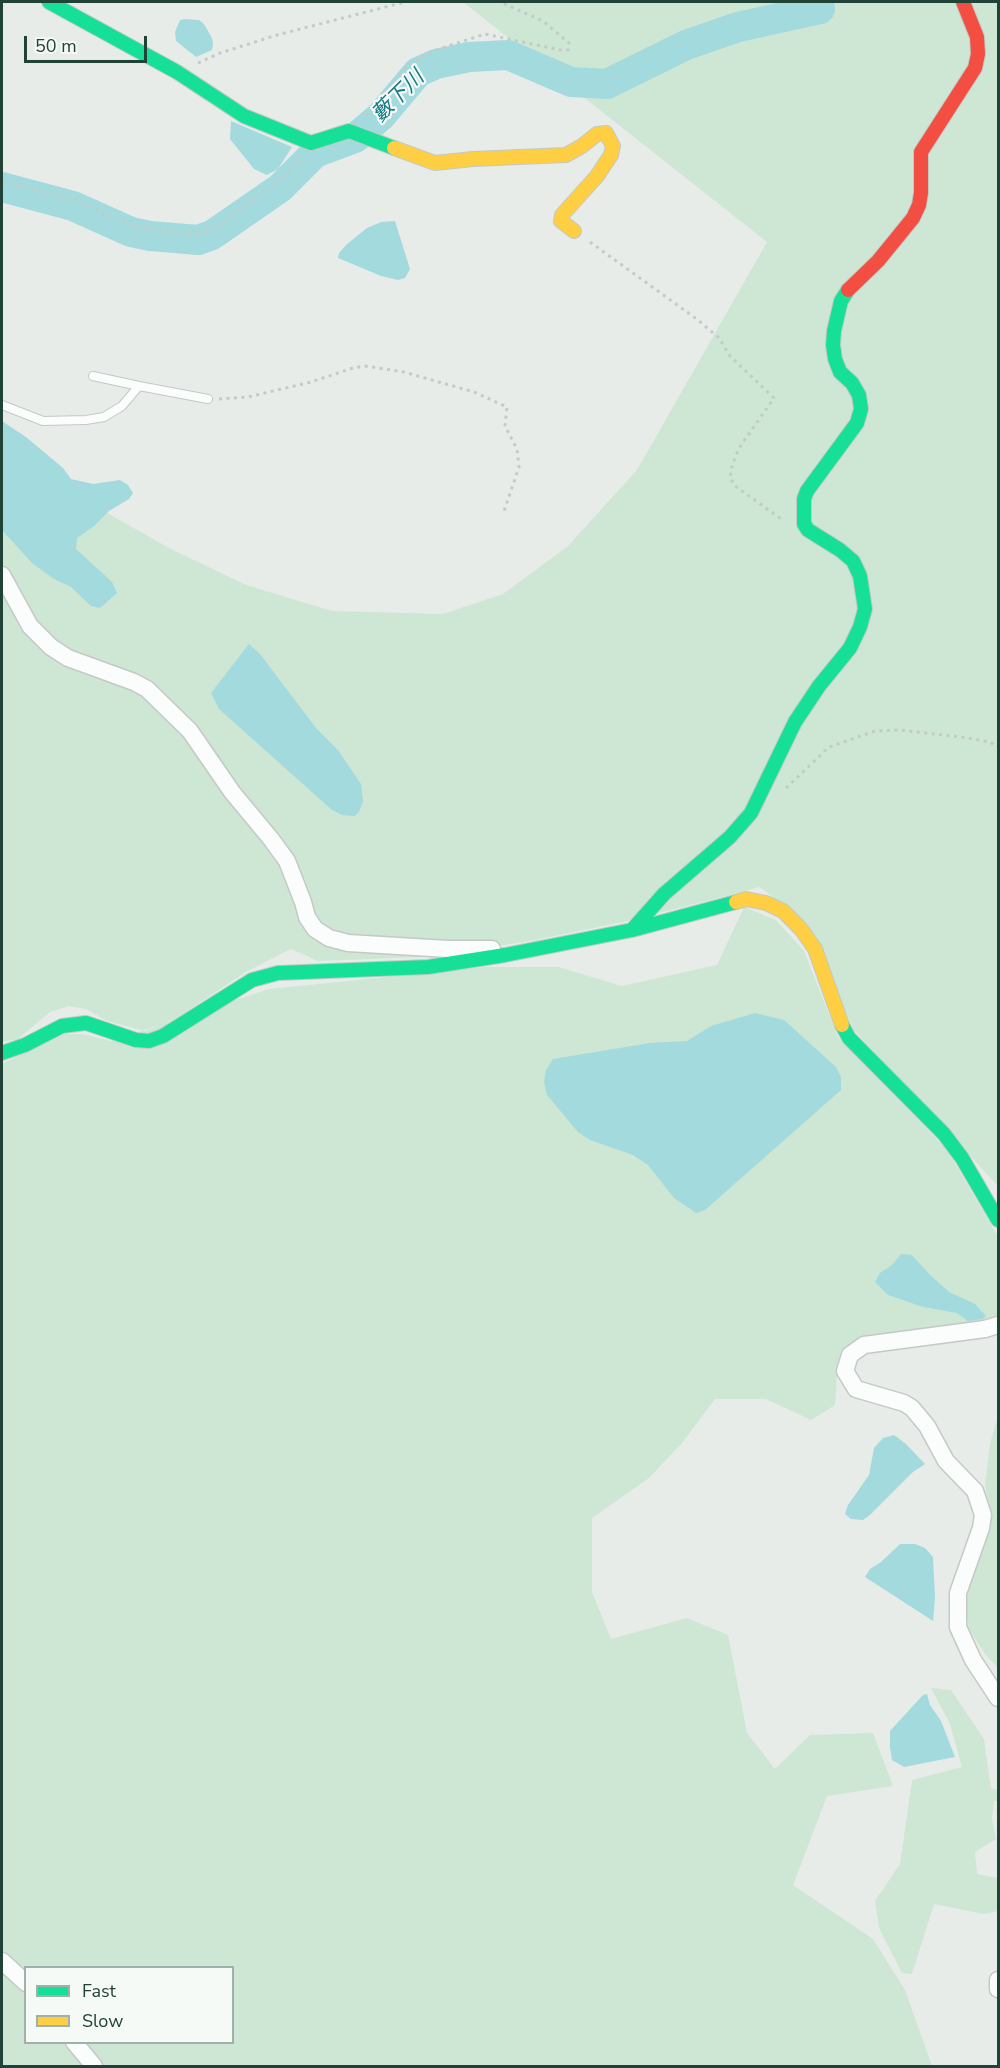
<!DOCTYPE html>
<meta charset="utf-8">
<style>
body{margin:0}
#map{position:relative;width:1000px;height:2068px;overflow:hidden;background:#e7ece9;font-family:"Nunito Sans",sans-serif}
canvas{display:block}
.frame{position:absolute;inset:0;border:3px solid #214237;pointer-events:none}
.legend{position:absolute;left:24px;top:1966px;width:210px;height:78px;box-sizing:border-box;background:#f5faf7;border:2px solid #a0b0aa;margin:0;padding:8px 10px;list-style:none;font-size:18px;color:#214237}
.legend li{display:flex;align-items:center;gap:12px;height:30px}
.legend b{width:30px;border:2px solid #a0b0aa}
.scale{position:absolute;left:24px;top:36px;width:123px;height:27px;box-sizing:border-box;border:3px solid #214237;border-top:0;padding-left:8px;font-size:18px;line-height:21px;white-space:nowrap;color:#214237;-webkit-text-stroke:4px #f5faf7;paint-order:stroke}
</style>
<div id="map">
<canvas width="1000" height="2068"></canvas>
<div class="frame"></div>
<ul class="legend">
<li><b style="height:8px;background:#16e098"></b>Fast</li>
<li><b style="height:8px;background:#ffcf43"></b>Slow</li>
</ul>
<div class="scale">50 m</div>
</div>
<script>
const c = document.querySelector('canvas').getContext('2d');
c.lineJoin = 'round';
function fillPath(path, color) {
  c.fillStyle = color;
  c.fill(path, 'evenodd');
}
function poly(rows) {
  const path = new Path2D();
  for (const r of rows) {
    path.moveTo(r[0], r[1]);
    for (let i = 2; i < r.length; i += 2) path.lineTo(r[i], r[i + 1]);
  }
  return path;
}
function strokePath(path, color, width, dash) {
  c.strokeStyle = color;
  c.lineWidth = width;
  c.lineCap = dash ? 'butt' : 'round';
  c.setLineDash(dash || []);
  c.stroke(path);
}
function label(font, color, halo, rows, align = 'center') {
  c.font = font + ' "Nunito Sans","Noto Sans JP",sans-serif';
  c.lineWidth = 4.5;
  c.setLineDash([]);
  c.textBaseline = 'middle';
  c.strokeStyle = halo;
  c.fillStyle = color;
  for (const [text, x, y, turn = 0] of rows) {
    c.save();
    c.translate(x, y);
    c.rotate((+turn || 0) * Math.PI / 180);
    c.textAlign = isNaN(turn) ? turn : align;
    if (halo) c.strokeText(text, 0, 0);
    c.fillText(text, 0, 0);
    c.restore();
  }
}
const green = poly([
 [463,2,998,2,998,1186,854,1030,807,923,760,887,628,921,530,941,424,957,318,961,291,949,244,973,177,1018,145,1031,107,1021,86,1009,69,1006,50,1012,18,1039,2,1042,2,436,67,490,169,548,246,585,332,611,443,614,503,594,568,546,637,470,767,242],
 [744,907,776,920,804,951,838,1037,948,1151,998,1237,998,1317,972,1323,916,1330,864,1340,840,1360,837,1376,835,1405,811,1420,766,1399,715,1399,682,1443,649,1478,592,1518,592,1592,611,1639,687,1618,728,1635,747,1733,775,1769,810,1735,873,1733,893,1786,827,1796,793,1885,873,1939,905,1990,932,2066,2,2066,2,1064,60,1034,82,1034,111,1041,269,989,486,967,559,967,622,986,717,965],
 [26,1968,232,1968,232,2042,26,2042],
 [998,1416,998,1668,985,1654,969,1629,966,1609,968,1589,984,1547,991,1518,985,1485,990,1444],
 [931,1688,951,1690,984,1739,991,1789,998,1790,998,1801,994,1801,992,1818,996,1839,975,1852,977,1874,997,1878,998,1880,998,1911,983,1914,934,1904,912,1974,902,1973,879,1928,875,1901,900,1864,912,1780,962,1767,950,1724]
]);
const water = poly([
 [185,19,199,20,204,24,212,38,213,44,212,50,196,57,176,41,175,32,180,20],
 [231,121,292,147,278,169,267,175,254,169,230,139],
 [395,221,410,269,405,278,398,280,381,276,338,258,339,253,347,244,367,228,381,222],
 [2,421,26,437,63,468,71,479,93,484,120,480,128,485,133,493,129,499,109,511,94,526,77,538,76,549,112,582,117,593,100,608,91,606,71,587,54,579,32,563,2,530],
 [249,644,260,654,316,728,338,750,361,784,363,801,359,812,355,816,342,815,332,810,219,709,211,693],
 [755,1013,784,1020,836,1067,841,1077,841,1090,705,1210,696,1213,674,1198,648,1165,633,1155,590,1140,578,1132,547,1095,544,1082,546,1070,553,1059,650,1043,687,1041,711,1026],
 [901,1254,912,1255,928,1273,949,1292,975,1304,986,1316,983,1319,968,1321,957,1313,923,1307,888,1295,875,1282,880,1273,892,1265],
 [894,1435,906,1444,925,1464,913,1472,870,1515,863,1520,851,1519,845,1514,848,1505,869,1475,874,1448,883,1438],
 [900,1544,915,1544,925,1548,933,1557,935,1598,933,1621,865,1577,870,1569,881,1562],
 [927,1694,930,1705,941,1721,955,1757,904,1767,892,1760,890,1748,890,1731,923,1695]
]);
const river = poly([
 [2,187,73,206,131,232,150,236,198,240,212,235,280,188,315,153,355,138,381,116,418,72,436,64,469,57,508,55,571,82,607,84,686,45,738,27,820,9]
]);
const path = poly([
 [198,63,220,53,277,35,405,2],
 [366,116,408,65,433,51,485,34,560,50,568,50,569,43,543,21,500,2],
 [2,181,72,199,135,227,192,234,202,233,217,226,270,188,296,165,301,158],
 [590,242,698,320,719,338,730,356,774,398,739,448,732,466,730,478,735,486,784,521],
 [219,399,248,397,311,382,353,368,365,366,404,372,474,392,507,407,505,426,517,449,519,467,503,514],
 [786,788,829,747,875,731,900,730,961,737,990,742,998,747]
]);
const lane = poly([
 [93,376,139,386],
 [2,405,43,421,86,420,104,417,122,406,139,386,208,399]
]);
const street = poly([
 [2,575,30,626,51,647,68,658,134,682,147,689,190,731,232,792,271,839,287,861,303,902,307,917,315,929,329,938,348,943,448,949,492,949],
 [998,1325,985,1329,864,1345,850,1355,845,1371,856,1389,904,1403,912,1408,927,1426,946,1461,975,1491,983,1515,981,1528,958,1593,958,1627,973,1660,998,1698],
 [2,1961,26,1983],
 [998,1980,998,1989],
 [74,2042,94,2066]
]);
const fast = poly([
 [49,2,177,72,244,116,311,143,349,131,394,148],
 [632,930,664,894,730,837,751,813,795,722,819,686,850,648,860,627,865,609,860,576,853,561,840,550,808,530,804,524,804,499,807,491,857,423,861,409,859,395,852,383,840,372,835,359,833,345,834,331,841,301,848,290],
 [842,1025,849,1038,944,1134,962,1158,998,1220],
 [2,1053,25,1045,62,1026,86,1023,136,1040,149,1041,163,1036,252,980,278,973,428,967,505,955,632,930,736,902]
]);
const slow = poly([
 [394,148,435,163,473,159,566,155,582,146,597,134,606,133,613,146,611,155,597,176,562,215,561,221,574,231],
 [736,902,746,899,766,903,783,911,801,929,815,949,842,1025]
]);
const jam = poly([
 [848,290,878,261,913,218,919,205,921,193,921,152,975,68,978,54,977,37,963,2]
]);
const waterNames = [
 ["藪下川",399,97,-45]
];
fillPath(green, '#cee6d4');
fillPath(water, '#a3dade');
strokePath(river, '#a3dade', 30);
strokePath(lane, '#c4c9c6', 10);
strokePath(street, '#c4c9c6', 19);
strokePath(fast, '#c2cac6', 16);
strokePath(slow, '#c2cac6', 16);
strokePath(jam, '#c2cac6', 16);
strokePath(path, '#c2ccc7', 3, [3, 4.5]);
strokePath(lane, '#fbfcfc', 8);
strokePath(street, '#fbfcfc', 16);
strokePath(fast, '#16e098', 14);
strokePath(slow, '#ffcf43', 14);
strokePath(jam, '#f24e42', 14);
label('italic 21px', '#147a85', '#f5faf7', waterNames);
</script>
